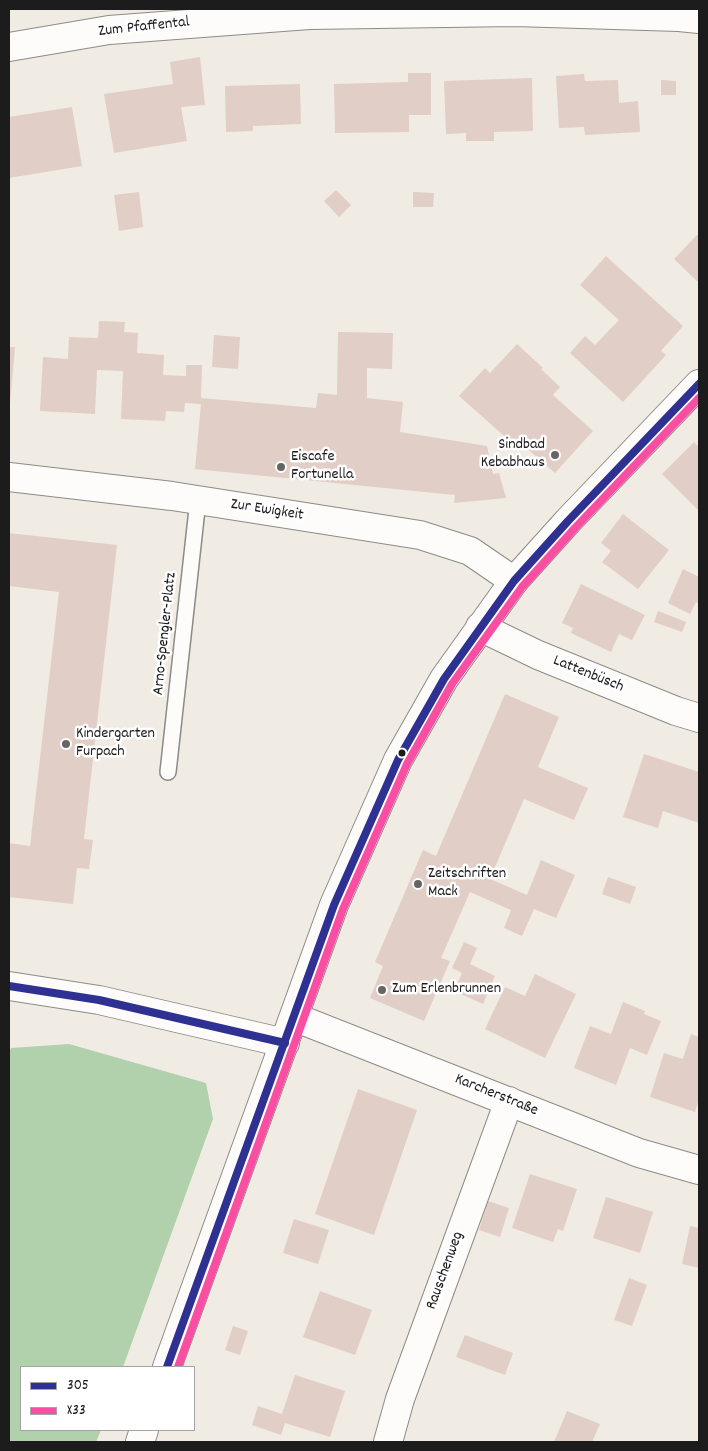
<!DOCTYPE html>
<meta charset="utf-8">
<style>
body{margin:0}
#map{position:relative;width:708px;height:1451px;overflow:hidden;background:#f1ece3;font-family:Dekko,sans-serif}
canvas{display:block}
.frame{position:absolute;inset:0;border:10px solid #1c1c1c;pointer-events:none}
.legend{position:absolute;left:20px;top:1366px;width:175px;height:65px;box-sizing:border-box;background:#fff;border:1px solid #a4a4a4;margin:0;padding:6px 9px;list-style:none;font-size:15px;color:#1c1c1c}
.legend li{display:flex;align-items:center;gap:10px;height:25px}
.legend b{width:25px;border:1px solid #a4a4a4}
</style>
<div id="map">
<canvas width="708" height="1451"></canvas>
<div class="frame"></div>
<ul class="legend">
<li><b style="height:6px;background:#2e3092"></b>305</li>
<li><b style="height:6px;background:#fa4ea3"></b>X33</li>
</ul>
</div>
<script>
const c = document.querySelector('canvas').getContext('2d');
c.lineJoin = 'round';
function fillPath(path, color) {
  c.fillStyle = color;
  c.fill(path, 'evenodd');
}
function poly(rows) {
  const path = new Path2D();
  for (const r of rows) {
    path.moveTo(r[0], r[1]);
    for (let i = 2; i < r.length; i += 2) path.lineTo(r[i], r[i + 1]);
  }
  return path;
}
function strokePath(path, color, width, dash) {
  c.strokeStyle = color;
  c.lineWidth = width;
  c.lineCap = dash ? 'butt' : 'round';
  c.setLineDash(dash || []);
  c.stroke(path);
}
function label(font, color, halo, rows, align = 'center') {
  c.font = font + ' Dekko,sans-serif';
  c.lineWidth = 5;
  c.setLineDash([]);
  c.textBaseline = 'middle';
  c.strokeStyle = halo;
  c.fillStyle = color;
  for (const [text, x, y, turn = 0] of rows) {
    c.save();
    c.translate(x, y);
    c.rotate((+turn || 0) * Math.PI / 180);
    c.textAlign = isNaN(turn) ? turn : align;
    if (halo) c.strokeText(text, 0, 0);
    c.fillText(text, 0, 0);
    c.restore();
  }
}
const forest = poly([
 [69,1044,206,1083,213,1119,123,1367,21,1367,21,1430,101,1430,96,1442,9,1442,9,1053,11,1048]
]);
const building = poly([
 [200,57,205,105,181,107,187,141,114,153,104,94,173,84,170,62],
 [408,73,431,73,431,115,409,115,409,132,335,133,334,84,408,82],
 [584,74,585,81,618,80,619,103,638,101,640,132,585,135,584,127,559,128,556,76],
 [532,78,533,131,494,132,494,141,466,141,466,133,446,134,444,81],
 [661,80,676,81,676,95,661,95],
 [300,84,301,124,253,126,253,131,226,132,225,86],
 [72,107,82,166,9,178,9,117],
 [336,190,351,205,339,217,324,201],
 [139,192,143,227,119,231,114,195],
 [413,192,434,193,433,207,413,207],
 [699,233,699,283,674,259],
 [606,256,683,326,661,351,666,355,623,402,570,353,585,336,595,345,619,320,580,285],
 [99,321,125,322,124,332,138,333,137,353,164,355,163,375,186,376,186,365,202,365,201,398,316,408,318,393,337,395,338,332,393,333,392,369,367,368,367,398,403,402,400,432,487,446,493,474,499,473,506,498,454,503,455,495,195,469,201,404,185,403,184,412,166,411,165,421,121,419,123,371,97,370,95,414,40,411,43,357,68,359,69,337,98,338],
 [214,335,240,337,238,369,212,367],
 [517,344,543,368,541,369,560,387,553,395,593,431,555,473,515,438,511,442,459,396,485,368,490,373],
 [9,347,15,347,10,404,9,404],
 [694,442,699,447,699,511,662,474],
 [623,514,669,550,638,589,602,562,611,551,601,543],
 [9,533,117,545,84,839,93,840,89,869,77,868,73,904,9,897,9,843,30,846,59,592,9,586],
 [683,569,699,577,699,604,696,602,690,614,668,603],
 [581,584,645,615,632,640,619,634,611,652,571,633,573,628,562,623],
 [658,611,686,622,682,632,654,622],
 [505,694,559,717,538,767,588,788,574,820,524,799,490,879,527,895,541,860,575,875,556,918,534,909,522,936,504,928,511,910,470,892,441,958,450,961,424,1021,370,998,383,966,375,962,423,850,436,856],
 [644,754,699,772,699,823,663,811,658,828,623,817],
 [608,877,636,887,630,904,602,894],
 [464,942,477,948,470,964,495,976,483,1004,454,991,462,973,452,968],
 [535,974,576,994,545,1058,485,1029,505,987,525,996],
 [623,1002,645,1011,644,1014,661,1021,647,1055,630,1048,616,1085,574,1068,590,1026,611,1034],
 [691,1034,699,1037,699,1099,695,1112,650,1097,664,1053,683,1059],
 [358,1089,417,1110,374,1235,315,1214],
 [530,1174,577,1189,563,1231,558,1229,553,1242,512,1228],
 [606,1197,653,1212,640,1253,593,1238],
 [488,1201,509,1208,500,1237,479,1230],
 [294,1219,329,1230,318,1264,283,1253],
 [690,1226,699,1228,699,1268,682,1264],
 [629,1278,647,1285,632,1326,614,1320],
 [320,1291,372,1310,355,1355,303,1337],
 [233,1326,248,1331,240,1355,225,1350],
 [465,1335,513,1353,505,1375,456,1357],
 [295,1375,345,1391,330,1437,285,1423,281,1435,252,1425,258,1406,282,1414],
 [567,1411,600,1424,592,1442,554,1442]
]);
const lane = poly([
 [168,772,198,500]
]);
const street = poly([
 [9,47,109,30,309,15,515,12,679,17,699,19],
 [9,477,172,496,420,535,470,551,514,581],
 [480,627,538,655,676,711,699,718],
 [9,986,99,1000,285,1043],
 [294,1017,639,1153,699,1170],
 [388,1442,400,1399,509,1101]
]);
const secondary = poly([
 [167,1367,334,905,398,760,444,679,514,581,568,521,699,384],
 [140,1442,144,1430]
]);
const bus1 = poly([
 [9,986,99,1000,285,1043],
 [167,1367,334,905,398,760,444,679,514,581,568,521,699,384]
]);
const bus2 = poly([
 [178,1367,343,909,407,764,452,684,522,587,575,528,699,398]
]);
const markers = [
 [555,455,5,"#676562"],
 [281,467,5,"#676562"],
 [66,744,5,"#676562"],
 [402,753,4.5,"#1c1c1c"],
 [418,884,5,"#676562"],
 [382,990,5,"#676562"]
];
const streetNames = [
 ["Zum Pfaffental",144,28,-6],
 ["Zur Ewigkeit",267,511,9],
 ["Arno-Spengler-Platz",166,634,-84],
 ["Lattenbüsch",588,675,22],
 ["Karcherstraße",496,1096,22],
 ["Rauschenweg",446,1271,-70]
];
const poiNames = [
 ["Sindbad",545,446,"right"],
 ["Kebabhaus",545,464,"right"],
 ["Eiscafe",291,458],
 ["Fortunella",291,476],
 ["Kindergarten",76,735],
 ["Furpach",76,753],
 ["Zeitschriften",428,875],
 ["Mack",428,893],
 ["Zum Erlenbrunnen",392,990]
];
fillPath(forest, '#b0d1ab');
fillPath(building, '#e1cec6');
strokePath(lane, '#8d8b86', 18);
strokePath(street, '#8d8b86', 30);
strokePath(secondary, '#8d8b86', 30);
strokePath(lane, '#fdfcfb', 15);
strokePath(street, '#fdfcfb', 28);
strokePath(secondary, '#fdfcfb', 28);
strokePath(bus1, '#2e3092', 8);
strokePath(bus2, '#fa4ea3', 8);
for (const [x, y, r, color] of markers) {
  const dot = new Path2D();
  dot.arc(x, y, r, 0, 2 * Math.PI);
  c.fillStyle = color;
  c.fill(dot);
  strokePath(dot, '#fff', 2);
}
label('16px', '#1c1c1c', '#fff', streetNames);
label('16px', '#1c1c1c', '#fff', poiNames, 'left');
</script>
